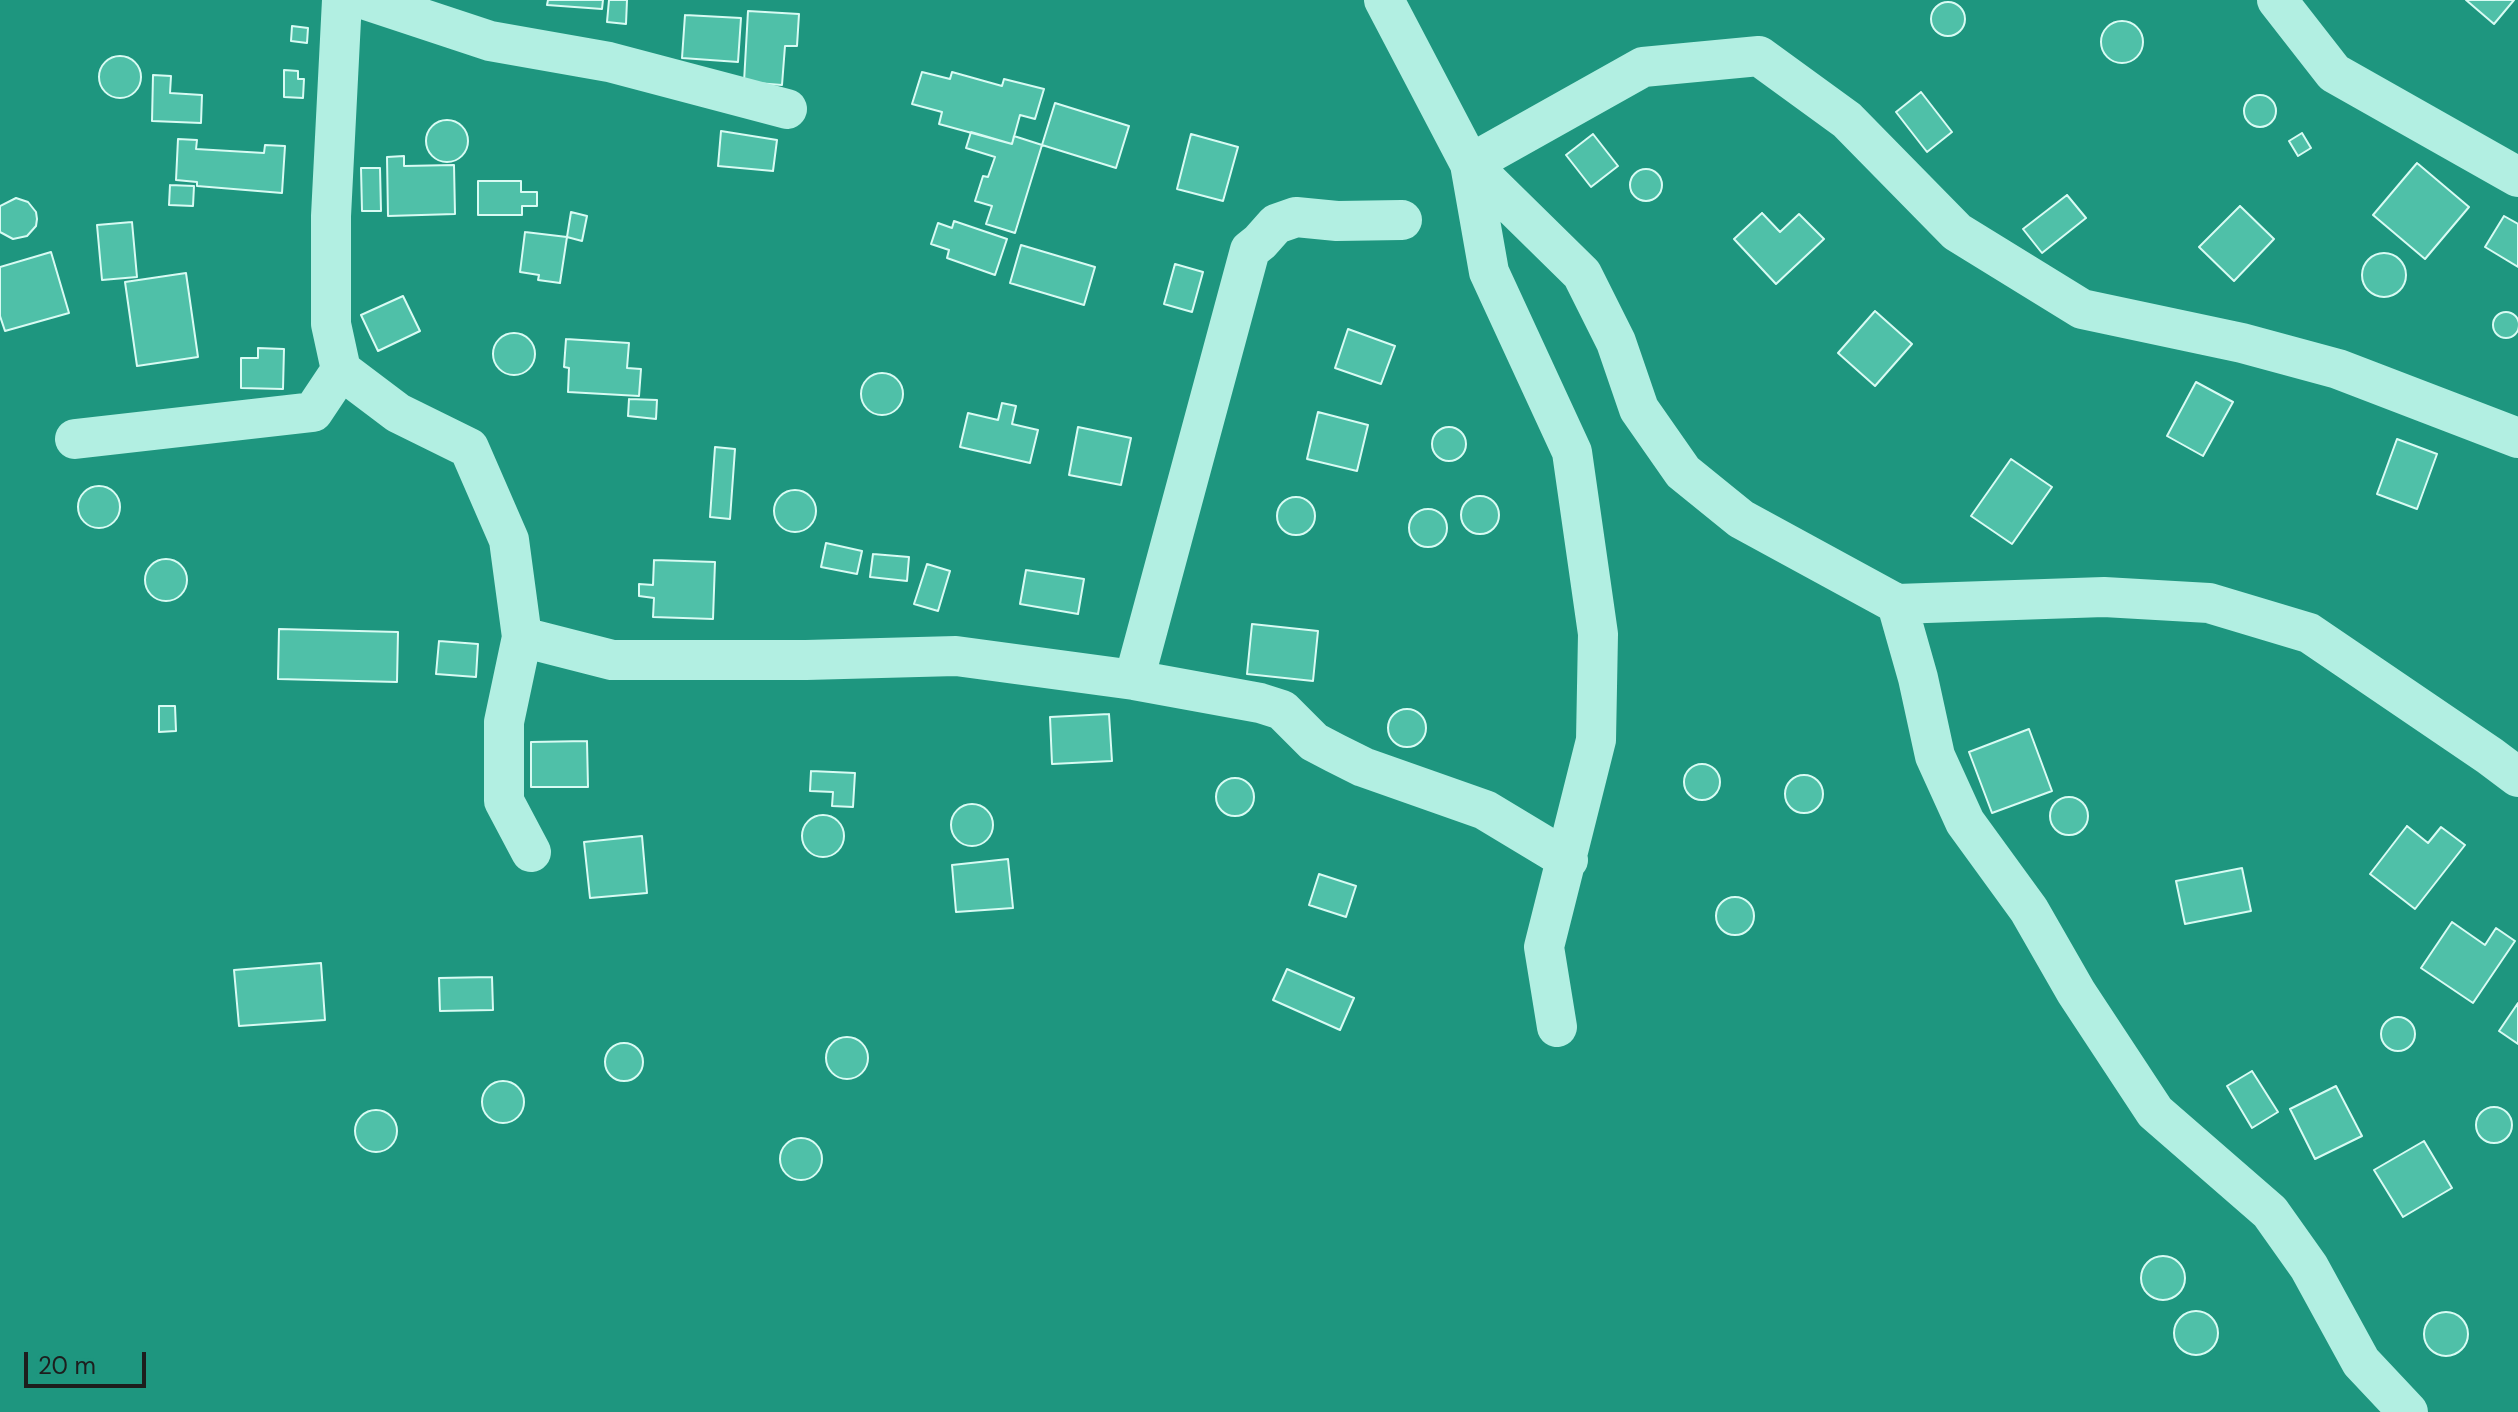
<!DOCTYPE html>
<style>
body{margin:0}
#map{position:relative;width:2518px;height:1412px;overflow:hidden;background:#1e967f;font-family:"DM Sans",sans-serif}
canvas{display:block}
.scale{position:absolute;left:24px;top:1352px;width:122px;height:36px;box-sizing:border-box;border:4px solid #1d1d1d;border-top:0;padding-left:10px;font-size:24px;line-height:28px;white-space:nowrap;color:#1d1d1d;-webkit-text-stroke:6px #1e967f;paint-order:stroke}
</style>
<div id="map">
<canvas width="2518" height="1412"></canvas>
<div class="scale">20 m</div>
</div>
<script>
const c = document.querySelector('canvas').getContext('2d');
c.lineJoin = 'round';
function fillPath(path, color) {
  c.fillStyle = color;
  c.fill(path, 'evenodd');
}
function poly(rows) {
  const path = new Path2D();
  for (const r of rows) {
    if (r.length === 3) {
      path.moveTo(r[0] + r[2], r[1]);
      path.arc(r[0], r[1], r[2], 0, 2 * Math.PI);
      continue;
    }
    path.moveTo(r[0], r[1]);
    for (let i = 2; i < r.length; i += 2) path.lineTo(r[i], r[i + 1]);
  }
  return path;
}
function strokePath(path, color, width, dash) {
  c.strokeStyle = color;
  c.lineWidth = width;
  c.lineCap = dash ? 'butt' : 'round';
  c.setLineDash(dash || []);
  c.stroke(path);
}
const building = poly([
 [548,0,603,0,602,9,547,5,548,0],
 [609,0,627,0,626,24,607,22,609,0],
 [2466,0,2514,0,2494,24,2466,0],
 [1948,19,17],
 [748,11,799,14,797,46,785,46,782,85,744,82,748,11],
 [685,15,741,18,738,62,682,58,685,15],
 [2122,42,21],
 [292,26,308,28,307,43,291,41,292,26],
 [120,77,21],
 [284,70,298,71,298,79,304,79,303,98,284,97,284,70],
 [922,72,950,79,952,72,1002,86,1004,79,1044,89,1035,119,1020,115,1012,144,939,124,942,112,912,104,922,72],
 [153,75,171,76,170,93,202,95,201,123,152,121,153,75],
 [1921,92,1952,132,1927,152,1896,112,1921,92],
 [2260,111,16],
 [1055,103,1129,126,1116,168,1042,145,1055,103],
 [447,141,21],
 [721,131,777,140,773,171,718,166,721,131],
 [971,132,1012,144,1014,136,1042,145,1015,233,986,224,992,206,975,201,983,176,988,177,995,157,966,148,971,132],
 [2302,133,2311,148,2298,156,2289,141,2302,133],
 [1191,134,1238,147,1223,201,1177,189,1191,134],
 [1593,134,1618,166,1591,187,1566,155,1593,134],
 [178,139,197,140,196,149,264,153,265,145,285,146,282,193,197,186,197,182,176,180,178,139],
 [404,156,404,166,454,165,455,214,388,216,387,157,404,156],
 [2417,163,2469,207,2425,259,2373,215,2417,163],
 [361,168,380,168,381,211,362,211,361,168],
 [1646,185,16],
 [478,181,521,181,521,192,537,192,537,206,522,206,522,215,478,215,478,181],
 [170,185,194,186,193,206,169,205,170,185],
 [2067,195,2086,218,2042,253,2023,229,2067,195],
 [16,198,28,202,36,212,37,219,36,226,27,236,13,239,0,232,0,206,16,198],
 [2240,206,2274,239,2234,281,2199,247,2240,206],
 [571,212,587,216,582,241,567,237,571,212],
 [1762,213,1780,232,1799,214,1824,239,1776,284,1734,239,1762,213],
 [2504,216,2518,224,2518,267,2485,247,2504,216],
 [954,221,1007,239,995,275,947,258,949,250,931,244,938,223,952,228,954,221],
 [132,222,137,277,102,280,97,225,132,222],
 [525,232,567,237,560,283,538,280,539,275,520,272,525,232],
 [1021,245,1095,267,1084,305,1010,283,1021,245],
 [51,252,69,313,5,331,0,316,0,267,51,252],
 [2384,275,22],
 [1175,264,1203,272,1192,312,1164,304,1175,264],
 [186,273,198,357,137,366,125,282,186,273],
 [403,296,420,331,378,351,361,315,403,296],
 [1875,311,1912,344,1875,386,1838,353,1875,311],
 [2506,325,13],
 [1348,329,1395,346,1381,384,1335,368,1348,329],
 [514,354,21],
 [566,339,629,343,627,368,641,369,639,396,568,392,569,368,564,367,566,339],
 [258,348,284,349,283,389,241,388,241,358,258,358,258,348],
 [882,394,21],
 [2196,382,2233,402,2203,456,2167,436,2196,382],
 [629,399,657,400,656,419,628,416,629,399],
 [1002,403,1016,406,1012,424,1038,430,1030,463,960,447,968,413,998,420,1002,403],
 [1318,412,1368,425,1357,471,1307,459,1318,412],
 [1449,444,17],
 [1078,427,1131,438,1121,485,1069,475,1078,427],
 [2397,439,2437,454,2417,509,2377,494,2397,439],
 [715,447,735,449,730,519,710,517,715,447],
 [2011,459,2052,487,2012,544,1971,516,2011,459],
 [99,507,21],
 [795,511,21],
 [1480,515,19],
 [1296,516,19],
 [1428,528,19],
 [826,543,862,551,857,574,821,567,826,543],
 [873,554,909,557,907,581,870,577,873,554],
 [166,580,21],
 [654,560,715,562,713,619,653,617,654,598,639,596,639,584,653,585,654,560],
 [927,564,950,571,938,611,914,604,927,564],
 [1026,570,1084,579,1078,614,1020,604,1026,570],
 [1252,624,1318,631,1313,681,1247,674,1252,624],
 [279,629,398,632,397,682,278,679,279,629],
 [439,641,478,644,476,677,436,674,439,641],
 [159,706,175,706,176,731,159,732,159,706],
 [1407,728,19],
 [1109,714,1112,761,1052,764,1050,717,1109,714],
 [2029,729,2052,791,1992,813,1969,752,2029,729],
 [587,741,588,787,531,787,531,742,587,741],
 [1702,782,18],
 [811,771,855,773,853,807,832,806,833,792,810,791,811,771],
 [1804,794,19],
 [1235,797,19],
 [2069,816,19],
 [972,825,21],
 [823,836,21],
 [2407,826,2428,843,2441,827,2465,845,2415,909,2370,874,2407,826],
 [642,836,647,893,590,898,584,842,642,836],
 [1008,859,1013,908,956,912,952,865,1008,859],
 [2242,868,2251,911,2185,924,2176,881,2242,868],
 [1319,874,1356,886,1346,917,1309,905,1319,874],
 [1735,916,19],
 [2452,922,2485,945,2496,928,2515,941,2473,1003,2421,968,2452,922],
 [321,963,325,1020,239,1026,234,970,321,963],
 [1287,969,1354,998,1340,1030,1273,1000,1287,969],
 [492,977,493,1010,440,1011,439,978,492,977],
 [2518,1003,2518,1044,2499,1031,2518,1003],
 [2398,1034,17],
 [847,1058,21],
 [624,1062,19],
 [2252,1071,2278,1112,2252,1128,2227,1086,2252,1071],
 [503,1102,21],
 [2336,1086,2362,1136,2315,1159,2290,1109,2336,1086],
 [2494,1125,18],
 [376,1131,21],
 [801,1159,21],
 [2424,1141,2452,1188,2403,1217,2374,1170,2424,1141],
 [2163,1278,22],
 [2196,1333,22],
 [2446,1334,22]
]);
const street = poly([
 [342,0,331,216,331,324,341,370,398,413,469,448,509,540,522,637,504,722,504,801,531,852],
 [366,0,490,41,609,62,787,109],
 [1384,0,1470,164,1582,274,1616,342,1639,409,1683,472,1741,519,1897,604,1918,678,1935,756,1965,822,2029,910,2076,992,2155,1112,2270,1212,2309,1267,2361,1362,2408,1412],
 [2277,0,2334,73,2518,177],
 [75,439,313,412,341,370],
 [1897,604,2104,597,2209,603,2309,633,2490,756,2518,777],
 [522,637,612,660,806,660,956,656,1134,680,1260,703,1282,710,1314,742,1335,753,1363,767,1485,810,1568,860],
 [1134,680,1250,250,1260,242,1276,224,1296,217,1337,221,1402,220],
 [1557,1027,1544,947,1596,740,1598,634,1572,452,1489,272,1470,164,1643,67,1759,56,1847,120,1957,232,2082,309,2242,343,2338,369,2518,438]
]);
fillPath(building, '#4fc0a8');
strokePath(building, '#d8fbf3', 2);
strokePath(street, '#b2efe2', 40);
</script>
